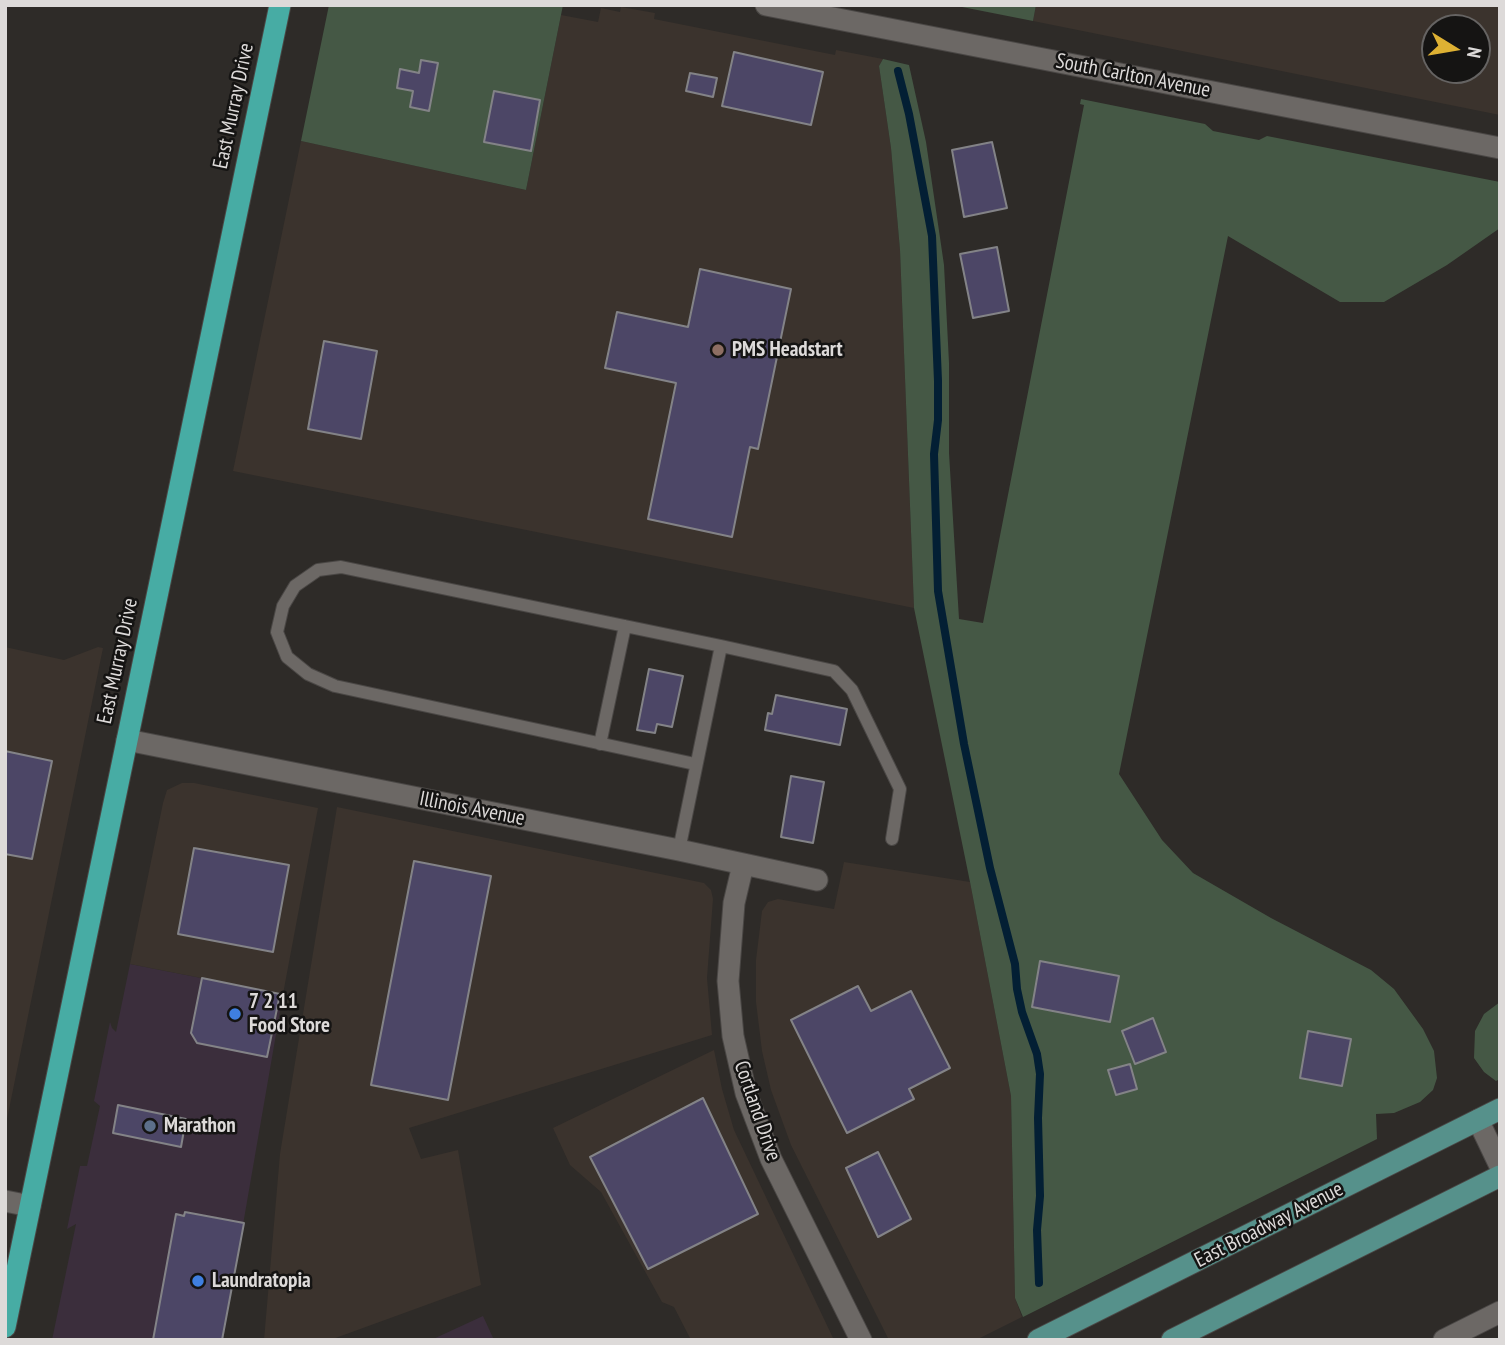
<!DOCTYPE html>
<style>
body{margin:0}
#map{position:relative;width:1505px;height:1345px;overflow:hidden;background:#2e2b28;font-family:"PT Sans Narrow",sans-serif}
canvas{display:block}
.frame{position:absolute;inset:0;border:7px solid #dddad9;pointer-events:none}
.north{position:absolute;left:1421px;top:14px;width:70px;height:70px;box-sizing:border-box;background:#151413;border:2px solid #656362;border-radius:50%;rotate:101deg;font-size:19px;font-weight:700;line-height:28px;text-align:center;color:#dddad9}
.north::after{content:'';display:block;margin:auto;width:24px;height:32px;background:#deb133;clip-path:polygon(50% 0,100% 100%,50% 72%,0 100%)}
</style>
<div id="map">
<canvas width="1505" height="1345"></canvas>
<div class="frame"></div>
<div class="north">N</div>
</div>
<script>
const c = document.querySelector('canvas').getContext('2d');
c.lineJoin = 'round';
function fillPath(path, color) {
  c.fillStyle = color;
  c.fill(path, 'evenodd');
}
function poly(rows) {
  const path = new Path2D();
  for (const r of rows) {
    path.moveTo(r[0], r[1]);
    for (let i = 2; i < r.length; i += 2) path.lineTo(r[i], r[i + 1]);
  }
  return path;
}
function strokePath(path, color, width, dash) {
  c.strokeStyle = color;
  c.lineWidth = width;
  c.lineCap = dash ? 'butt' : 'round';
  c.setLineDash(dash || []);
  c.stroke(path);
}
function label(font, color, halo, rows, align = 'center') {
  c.font = font + ' "PT Sans Narrow",sans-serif';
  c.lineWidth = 5;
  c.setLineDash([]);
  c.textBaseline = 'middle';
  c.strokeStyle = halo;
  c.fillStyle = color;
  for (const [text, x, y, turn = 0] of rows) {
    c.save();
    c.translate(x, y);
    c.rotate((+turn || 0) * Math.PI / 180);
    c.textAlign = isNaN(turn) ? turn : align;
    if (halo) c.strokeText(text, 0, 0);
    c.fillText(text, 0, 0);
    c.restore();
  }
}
const commercial = poly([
 [130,964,283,994,223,1340,52,1340,76,1224,67,1229,80,1166,87,1166,100,1106,94,1101,110,1022,112,1028,116,1032],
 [483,1316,494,1340,431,1340]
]);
const built = poly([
 [1036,5,1500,5,1500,115,1033,21],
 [1477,28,1477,70,1435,70,1435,28],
 [621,7,655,13,654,19,835,55,836,50,883,59,879,66,891,148,900,250,914,608,233,471,301,141,526,190,561,15,598,22,601,8,620,12],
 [5,647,64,660,98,647,103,648,5,1129],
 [182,783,194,783,318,808,283,994,130,964,163,803,167,790],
 [337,807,704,883,711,890,713,899,707,978,712,1035,409,1128,421,1159,458,1150,481,1285,330,1340,264,1340,280,1154],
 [844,862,970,882,1011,1096,1015,1298,1022,1317,976,1340,889,1340,791,1145,771,1090,762,1051,756,1002,756,960,762,911,768,902,778,899,834,909],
 [714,1050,722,1089,734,1130,834,1340,691,1340,674,1307,662,1302,601,1192,570,1165,553,1128]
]);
const green = poly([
 [329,5,563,5,526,190,301,141],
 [952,5,1036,5,1033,21],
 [883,59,909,65,926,142,944,265,949,363,949,453,959,619,983,623,1084,105,1080,104,1081,99,1205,124,1213,131,1259,140,1267,136,1500,182,1500,228,1447,265,1384,302,1340,302,1228,236,1119,774,1162,840,1193,873,1271,918,1371,970,1394,989,1423,1029,1434,1051,1437,1078,1433,1090,1420,1102,1394,1113,1376,1114,1377,1139,1023,1317,1015,1298,1011,1096,970,882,914,608,900,250,891,148,879,66],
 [1500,1002,1500,1079,1496,1081,1484,1072,1474,1058,1475,1031,1484,1014]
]);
const stream = poly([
 [898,71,909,114,932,236,938,381,938,420,934,454,938,591,964,744,990,868,1015,964,1017,989,1022,1012,1037,1054,1040,1074,1038,1118,1040,1196,1037,1230,1039,1283]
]);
const building = poly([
 [734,52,823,72,811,125,722,106,734,52],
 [421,60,438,63,429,111,410,107,413,91,397,88,400,69,419,73,421,60],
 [690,73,717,78,713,97,686,91,690,73],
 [494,91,540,100,531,151,484,142,494,91],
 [992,142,1007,208,964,217,952,150,992,142],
 [997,247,1009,311,973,318,960,254,997,247],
 [700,269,791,289,758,449,750,447,732,537,648,519,676,383,605,368,617,312,688,327,700,269],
 [324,341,377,351,361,439,308,429,324,341],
 [649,669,683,676,672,727,657,724,655,733,637,730,649,669],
 [776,695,847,709,840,745,765,730,768,713,772,714,776,695],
 [5,751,52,761,32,859,5,854,5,751],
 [791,776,824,782,813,843,781,837,791,776],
 [194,848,289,865,273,952,178,934,194,848],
 [414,861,491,876,448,1100,371,1085,414,861],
 [1040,961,1119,976,1110,1022,1032,1007,1040,961],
 [202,978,280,994,267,1057,197,1043,191,1033,202,978],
 [858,986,871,1011,911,991,950,1068,909,1089,914,1099,847,1133,791,1020,858,986],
 [1153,1018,1166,1052,1135,1064,1122,1031,1153,1018],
 [1308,1031,1351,1039,1342,1086,1300,1078,1308,1031],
 [1130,1064,1137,1089,1116,1095,1108,1070,1130,1064],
 [703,1098,758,1214,648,1269,590,1157,703,1098],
 [118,1105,186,1119,181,1147,113,1133,118,1105],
 [878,1152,911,1219,878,1237,846,1168,878,1152],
 [185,1212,244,1223,222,1340,153,1340,176,1214,184,1216,185,1212]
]);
const lane = poly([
 [721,646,834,671,852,690,900,789,892,839],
 [600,744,625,626],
 [679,850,721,646,341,567,318,570,295,586,283,606,277,632,287,657,308,674,335,686,695,764]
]);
const street = poly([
 [766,5,1500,148],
 [127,740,679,850,817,880],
 [743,865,734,903,728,981,733,1036,746,1093,771,1159,861,1340],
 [1478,1120,1500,1166],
 [5,1201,30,1206],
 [1444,1340,1500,1312]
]);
const primary = poly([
 [1038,1340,1500,1109],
 [1172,1340,1500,1176]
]);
const highway = poly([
 [5,1327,280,5]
]);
const markers = [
 [718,350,7,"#8d6e63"],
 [235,1014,7,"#3f7fe0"],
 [150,1126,7,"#5c6f8a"],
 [198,1281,7,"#3f7fe0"]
];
const streetNames = [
 ["South Carlton Avenue",1133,76,11],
 ["East Murray Drive",234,106,-78],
 ["East Murray Drive",118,661,-78],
 ["Illinois Avenue",472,809,11],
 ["Cortland Drive",757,1111,71],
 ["East Broadway Avenue",1269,1225,-27]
];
const poiNames = [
 ["PMS Headstart",732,350],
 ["7 2 11",249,1002],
 ["Food Store",249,1026],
 ["Marathon",164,1126],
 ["Laundratopia",212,1281]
];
fillPath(commercial, '#3b2e3c');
fillPath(built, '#3b332d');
fillPath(green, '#455845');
strokePath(stream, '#031f34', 8);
fillPath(building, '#4c4666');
strokePath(building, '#838387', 2);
strokePath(lane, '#4a4745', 14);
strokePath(street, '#4a4745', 23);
strokePath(primary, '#4a4745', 23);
strokePath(highway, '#4a4745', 23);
strokePath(lane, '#6c6865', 12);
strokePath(street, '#6c6865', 21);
strokePath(primary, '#56918b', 21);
strokePath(highway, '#47aca4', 21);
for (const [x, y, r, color] of markers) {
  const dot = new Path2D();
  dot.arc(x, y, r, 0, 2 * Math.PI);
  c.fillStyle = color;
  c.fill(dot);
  strokePath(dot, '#151413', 2.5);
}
label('21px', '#dddad9', '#151413', streetNames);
label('bold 21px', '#dddad9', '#151413', poiNames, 'left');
</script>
